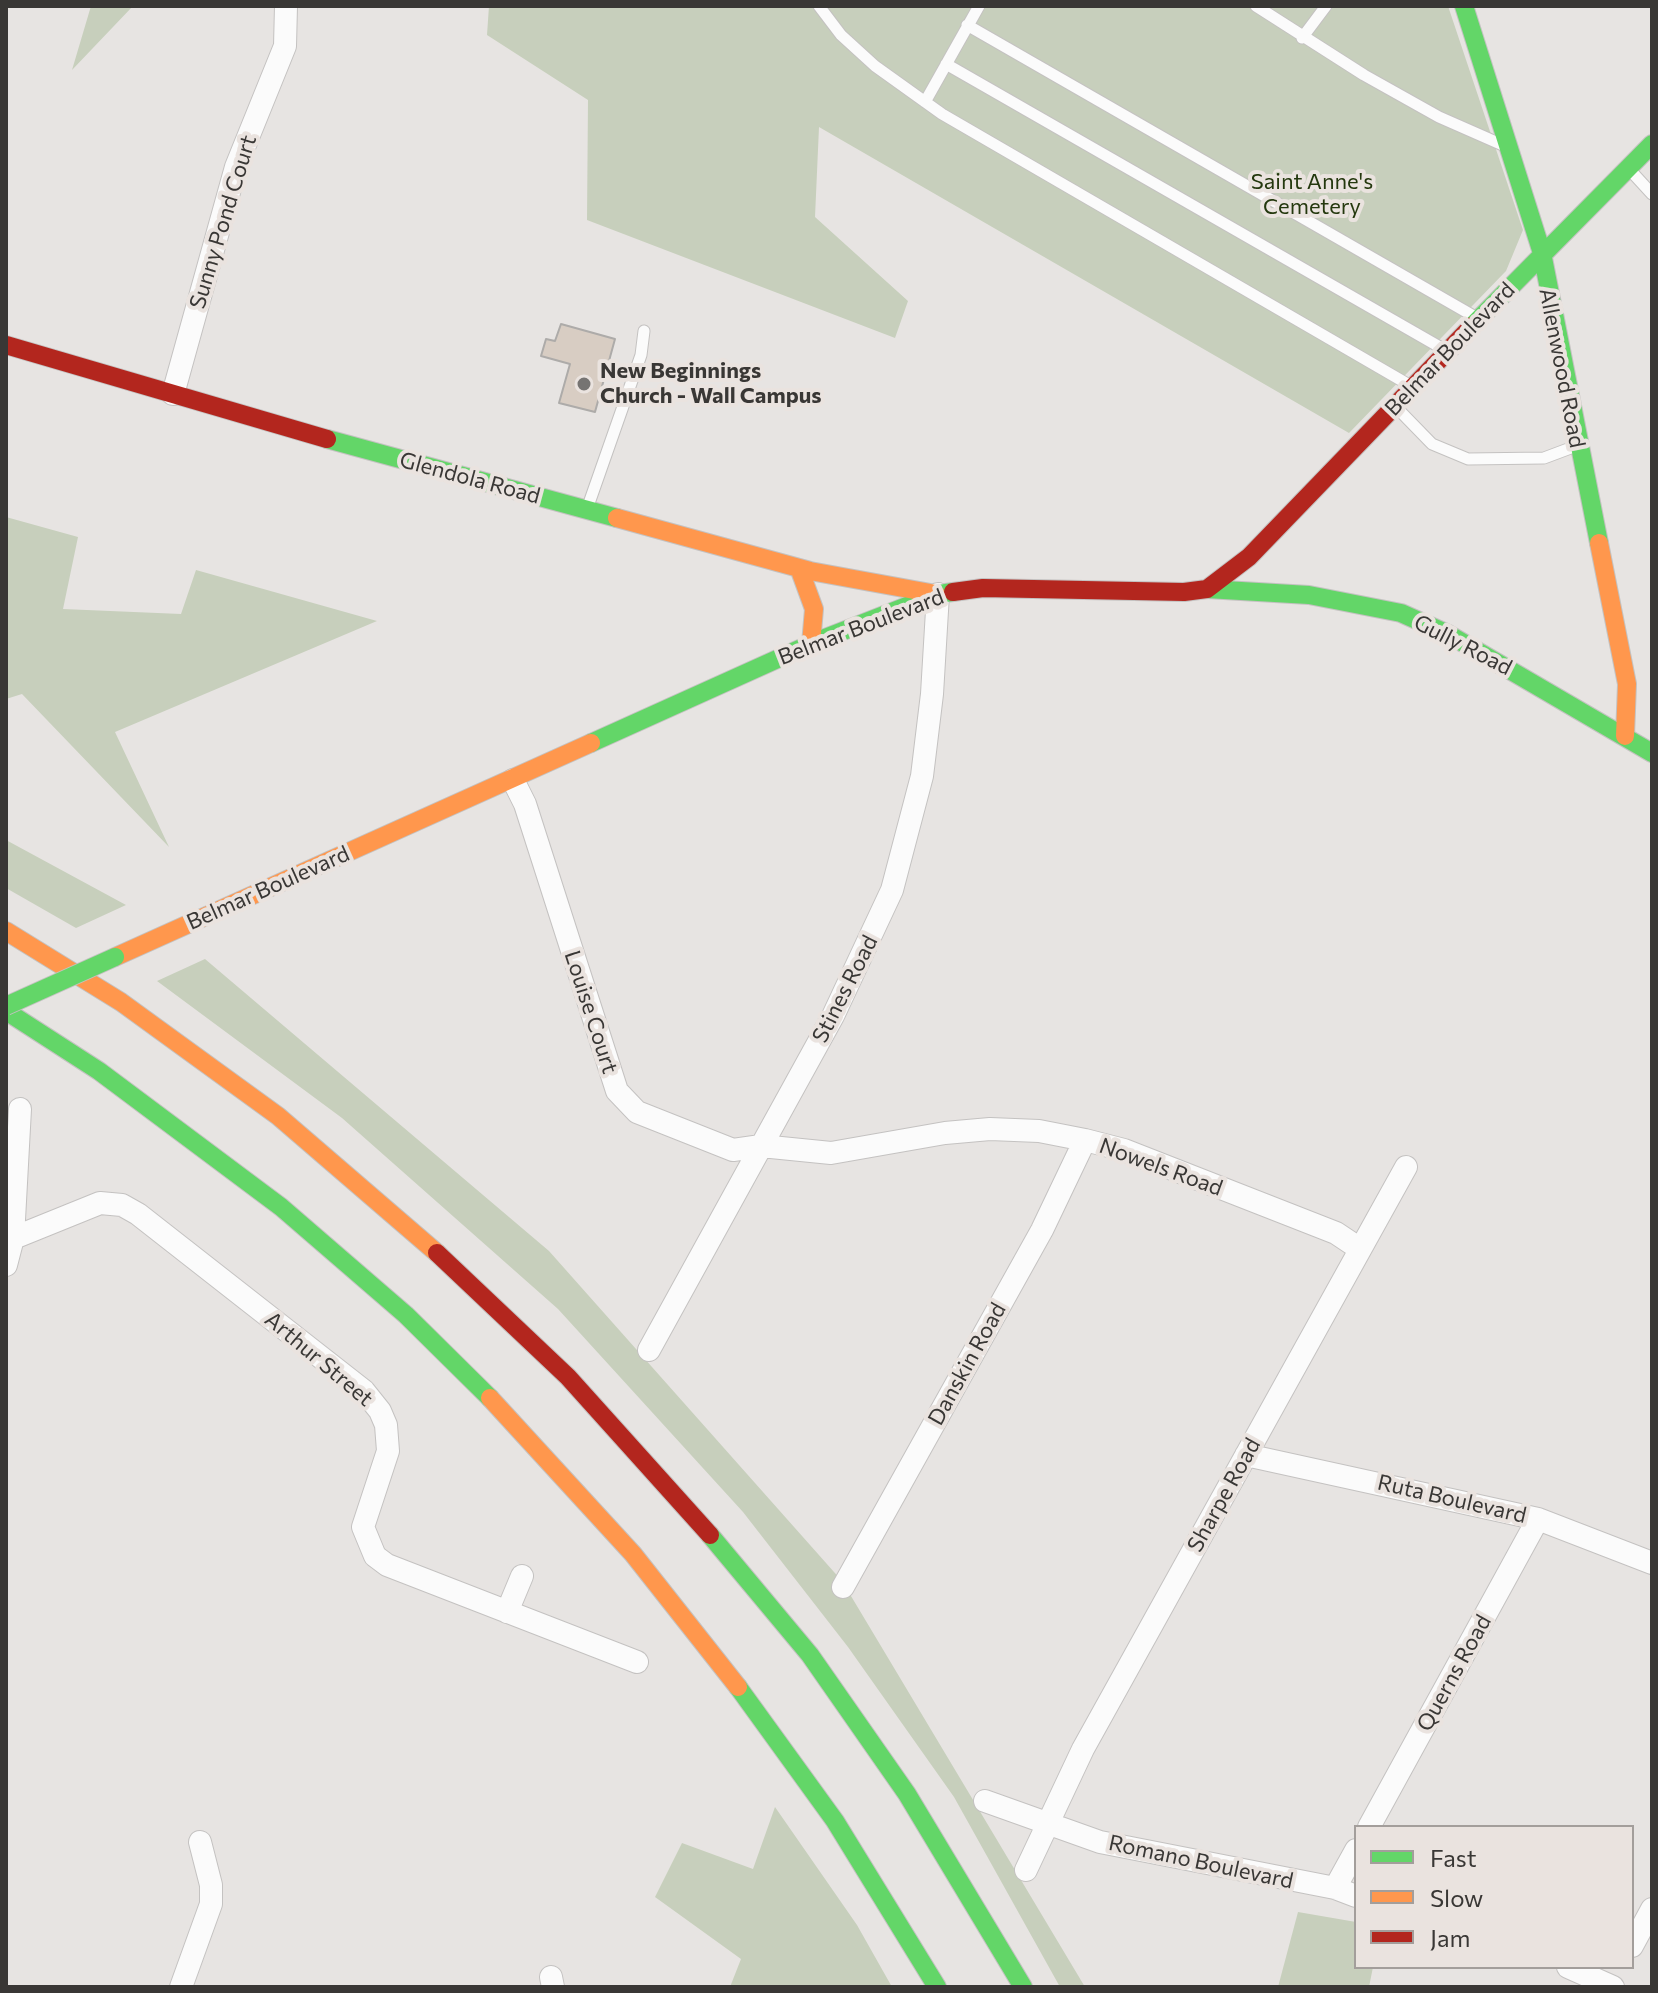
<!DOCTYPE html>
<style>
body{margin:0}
#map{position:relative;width:1658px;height:1993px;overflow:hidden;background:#e7e4e2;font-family:Commissioner,sans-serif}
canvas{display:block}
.frame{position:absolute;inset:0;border:8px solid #393735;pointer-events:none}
.legend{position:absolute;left:1354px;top:1825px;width:280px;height:144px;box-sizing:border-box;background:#eae3df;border:2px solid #a39e9b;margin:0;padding:10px 14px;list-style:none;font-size:24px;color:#393735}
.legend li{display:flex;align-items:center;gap:16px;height:40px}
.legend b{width:40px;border:2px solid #a39e9b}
</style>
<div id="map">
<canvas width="1658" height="1993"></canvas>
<div class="frame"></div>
<ul class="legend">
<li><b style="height:10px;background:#63d668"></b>Fast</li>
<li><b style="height:10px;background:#ff974d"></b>Slow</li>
<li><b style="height:10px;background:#b3261e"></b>Jam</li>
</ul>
</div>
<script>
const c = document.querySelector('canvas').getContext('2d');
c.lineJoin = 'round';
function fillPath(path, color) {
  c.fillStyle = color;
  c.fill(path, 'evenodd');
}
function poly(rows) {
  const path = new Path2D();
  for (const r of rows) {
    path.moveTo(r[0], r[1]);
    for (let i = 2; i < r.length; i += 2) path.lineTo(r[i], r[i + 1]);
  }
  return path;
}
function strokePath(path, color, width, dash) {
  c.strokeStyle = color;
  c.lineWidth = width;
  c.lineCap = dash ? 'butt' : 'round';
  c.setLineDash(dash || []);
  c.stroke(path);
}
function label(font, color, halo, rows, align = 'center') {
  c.font = font + ' Commissioner,sans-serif';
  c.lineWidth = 8;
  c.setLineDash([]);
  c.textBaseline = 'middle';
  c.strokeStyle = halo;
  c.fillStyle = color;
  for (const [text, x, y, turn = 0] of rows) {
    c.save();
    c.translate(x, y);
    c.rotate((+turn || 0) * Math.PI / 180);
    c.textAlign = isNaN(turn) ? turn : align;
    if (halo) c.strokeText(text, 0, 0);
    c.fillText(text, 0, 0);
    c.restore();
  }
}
const green = poly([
 [91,6,133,6,72,70],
 [489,6,1448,6,1523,230,1506,271,1349,433,819,127,815,217,908,301,895,338,587,220,588,100,487,35],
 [6,517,78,537,63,609,181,614,196,570,377,621,115,732,169,847,22,694,6,699],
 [6,840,126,905,76,928,6,888],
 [205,959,549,1251,842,1581,1085,1987,1060,1987,954,1797,848,1647,743,1512,558,1309,342,1118,157,981],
 [775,1807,857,1925,892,1987,730,1987,741,1959,655,1897,682,1843,753,1869],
 [1298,1912,1356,1922,1356,1967,1373,1967,1369,1987,1278,1987]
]);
const building = poly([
 [561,324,615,339,595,412,559,403,570,364,541,356,546,339,555,341,561,324]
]);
const lane = poly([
 [819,6,841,35,875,66,942,114,1411,386],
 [1256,6,1364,75,1439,117,1505,146],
 [967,25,1477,318],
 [1302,38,1326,6],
 [946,64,1445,350],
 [925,102,979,6],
 [1630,170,1652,194],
 [1395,406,1432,444,1468,459,1544,458,1576,446],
 [587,509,641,355,644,331]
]);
const street = poly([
 [173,394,236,167,285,46,286,6],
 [513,780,525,804,617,1091,637,1112,733,1150,761,1146,831,1153,945,1133,990,1129,1039,1131,1085,1140,1124,1150,1336,1233,1360,1249],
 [6,1241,100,1203,122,1205,138,1214,364,1391,380,1411,386,1425,388,1451,363,1527,375,1556,387,1565,637,1662],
 [6,1265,13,1238,20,1109],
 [649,1350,833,1016,892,890,922,776,932,694,938,594],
 [1246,1455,1538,1519,1652,1563],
 [843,1587,1042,1230,1085,1140],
 [507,1612,522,1576],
 [985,1801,1100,1842,1335,1888,1356,1896],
 [1369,1827,1538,1519],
 [1026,1870,1083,1749,1406,1167],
 [1335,1888,1356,1850],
 [1632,1946,1652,1909],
 [1568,1967,1613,1987],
 [551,1977,553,1987],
 [181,1987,211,1904,211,1885,200,1842]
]);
const fast = poly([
 [1464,6,1542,253,1599,543],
 [1472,326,1652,144],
 [327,439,617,518],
 [1207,589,1309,595,1401,613,1448,634,1652,753],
 [591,743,815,642,938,594,953,592],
 [6,1011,99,1071,281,1207,406,1315,490,1398],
 [710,1535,810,1655,907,1794,1023,1987],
 [738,1687,835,1821,937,1987]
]);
const slow = poly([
 [617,518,810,571,936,594],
 [1599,543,1627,684,1625,736],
 [799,568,814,609,811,644],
 [6,931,121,1002,278,1116,437,1253],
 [115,957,591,743],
 [490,1398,633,1554,738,1687]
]);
const jam = poly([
 [6,345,327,439],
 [953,592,983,588,1184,592,1207,589,1249,557,1472,326],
 [437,1253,568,1377,710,1535]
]);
const fastBridge = poly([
 [6,1006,115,957]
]);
const markers = [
 [584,384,8,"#767472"]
];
const parkNames = [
 ["Saint Anne's",1312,182],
 ["Cemetery",1312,207]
];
const streetNames = [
 ["Sunny Pond Court",223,222,-73],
 ["Belmar Boulevard",1450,349,-46],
 ["Allenwood Road",1562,368,79],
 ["Glendola Road",470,478,15],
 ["Belmar Boulevard",861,627,-21],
 ["Gully Road",1463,645,27],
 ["Belmar Boulevard",268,888,-24],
 ["Stines Road",845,989,-63],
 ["Louise Court",591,1012,72],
 ["Nowels Road",1161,1167,20],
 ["Arthur Street",319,1359,40],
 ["Danskin Road",967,1364,-61],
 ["Sharpe Road",1224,1495,-61],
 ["Ruta Boulevard",1452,1499,13],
 ["Querns Road",1454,1673,-61],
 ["Romano Boulevard",1201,1862,12]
];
const poiNames = [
 ["New Beginnings",600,371],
 ["Church - Wall Campus",600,396]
];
fillPath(green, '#c7cfbc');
fillPath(building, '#d8cdc3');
strokePath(building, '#adaba9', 2);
strokePath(lane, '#c4c2c1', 13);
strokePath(street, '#c4c2c1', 24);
strokePath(fast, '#c4c2c1', 20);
strokePath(slow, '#c4c2c1', 20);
strokePath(jam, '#c4c2c1', 20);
strokePath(lane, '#fbfbfb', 11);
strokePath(street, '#fbfbfb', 22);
strokePath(fast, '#63d668', 18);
strokePath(slow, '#ff974d', 18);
strokePath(jam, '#b3261e', 18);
strokePath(fastBridge, '#c4c2c1', 20, []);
strokePath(fastBridge, '#63d668', 18);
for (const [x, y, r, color] of markers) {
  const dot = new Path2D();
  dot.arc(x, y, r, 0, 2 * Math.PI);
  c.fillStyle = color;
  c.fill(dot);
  strokePath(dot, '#eae3df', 3);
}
label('22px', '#24380e', '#eae3df', parkNames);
label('22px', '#393735', '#eae3df', streetNames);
label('bold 22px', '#393735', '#eae3df', poiNames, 'left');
</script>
